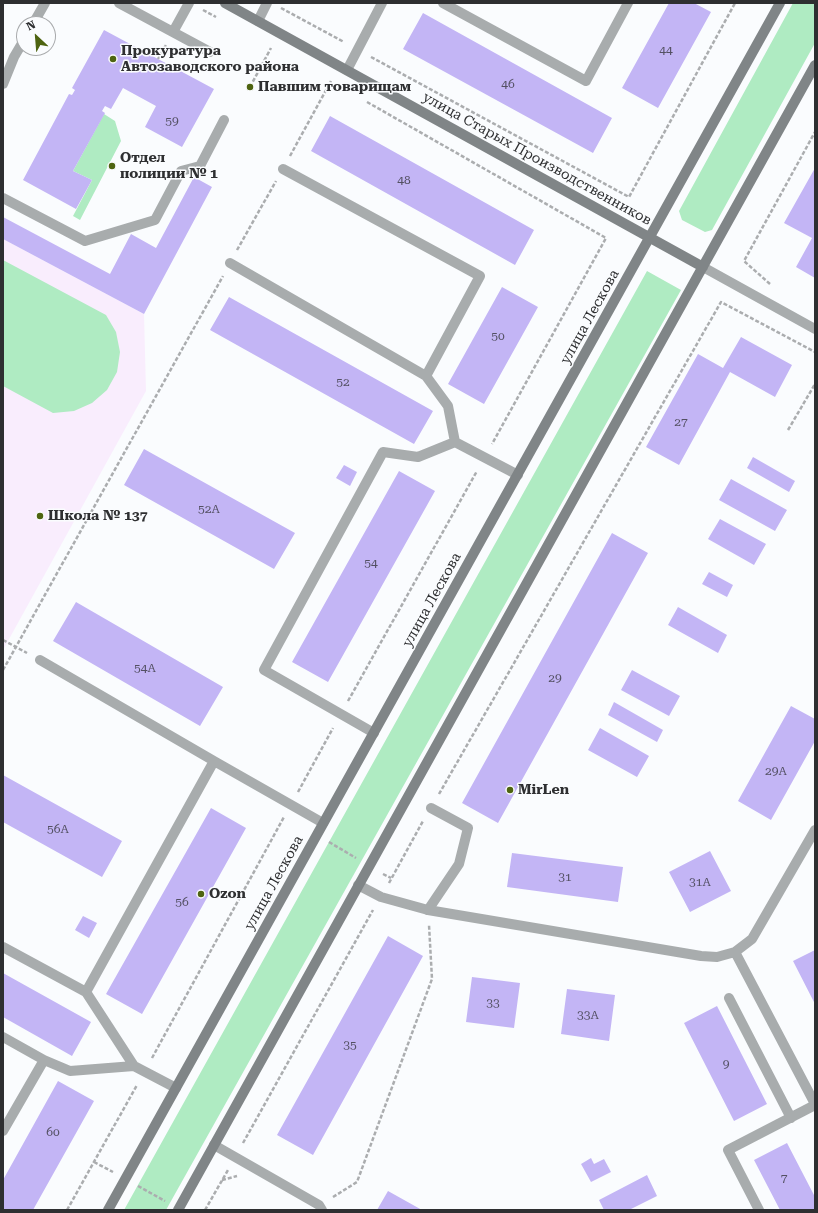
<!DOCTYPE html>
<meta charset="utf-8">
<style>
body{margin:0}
#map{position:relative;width:818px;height:1213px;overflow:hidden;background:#fafcfe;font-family:"Roboto Serif",serif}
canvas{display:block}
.frame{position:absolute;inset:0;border:4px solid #2e2f31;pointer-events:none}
.north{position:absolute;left:16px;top:16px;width:40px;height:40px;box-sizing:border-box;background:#fafcfe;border:1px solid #a8aaac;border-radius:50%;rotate:334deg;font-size:11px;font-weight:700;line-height:16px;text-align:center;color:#2e2f31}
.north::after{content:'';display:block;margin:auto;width:14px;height:18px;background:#4e6411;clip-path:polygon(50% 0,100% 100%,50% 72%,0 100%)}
</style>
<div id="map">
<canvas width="818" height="1213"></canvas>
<div class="frame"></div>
<div class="north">N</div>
</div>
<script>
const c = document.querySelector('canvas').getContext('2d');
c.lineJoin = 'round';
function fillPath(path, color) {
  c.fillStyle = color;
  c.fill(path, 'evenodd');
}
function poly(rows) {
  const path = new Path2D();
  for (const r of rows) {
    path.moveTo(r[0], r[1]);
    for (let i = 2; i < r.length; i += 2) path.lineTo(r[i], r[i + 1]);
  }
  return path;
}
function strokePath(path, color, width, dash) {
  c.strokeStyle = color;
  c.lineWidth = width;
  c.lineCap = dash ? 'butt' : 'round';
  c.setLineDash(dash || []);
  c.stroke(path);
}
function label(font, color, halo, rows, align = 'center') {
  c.font = font + ' "Roboto Serif",serif';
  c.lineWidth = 3;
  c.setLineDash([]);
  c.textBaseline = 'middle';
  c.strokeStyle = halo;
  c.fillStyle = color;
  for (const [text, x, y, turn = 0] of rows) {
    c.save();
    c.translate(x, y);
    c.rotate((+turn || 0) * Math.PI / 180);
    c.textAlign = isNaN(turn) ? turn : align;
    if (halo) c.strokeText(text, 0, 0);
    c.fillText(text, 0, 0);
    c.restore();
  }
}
const education = poly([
 [3,239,144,314,146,391,3,650]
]);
const green = poly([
 [793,3,815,3,815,43,712,230,705,232,682,220,679,211],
 [104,114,115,121,121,141,80,220,73,216,92,180,73,171],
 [3,260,106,315,116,332,120,352,117,372,107,390,92,403,74,411,53,413,3,386],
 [647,271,681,290,166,1210,124,1210]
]);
const building = poly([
 [669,3,694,3,711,12,658,108,622,88],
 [423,13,612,118,593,153,403,49],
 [104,30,214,89,182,147,145,127,156,106,123,88,111,109,105,106,102,111,105,113,73,171,92,180,76,209,23,180,69,94,72,95,75,90,72,88],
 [330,116,534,230,515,265,311,151],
 [815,168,815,278,796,267,812,238,784,223],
 [194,177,212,187,144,314,3,239,3,217,110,274,131,234,156,248],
 [502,287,538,307,484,404,448,384],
 [229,297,433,411,414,444,210,330],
 [741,337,792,365,775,397,730,372,679,465,646,447,698,354,723,368],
 [144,449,295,533,274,569,124,485],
 [753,457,795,481,789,492,747,468],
 [344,465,357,472,350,486,336,478],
 [399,471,435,491,328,682,292,662],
 [731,479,787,510,775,531,719,500],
 [720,519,766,544,754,565,708,539],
 [612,533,648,553,498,823,462,803],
 [709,572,733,585,727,597,702,584],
 [76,602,223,687,200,726,53,641],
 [678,607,727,635,718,653,668,625],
 [632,670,680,696,669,716,621,690],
 [614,702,663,730,657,742,608,715],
 [791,706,815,719,815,741,771,820,738,801],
 [600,728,649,756,637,777,588,750],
 [3,775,122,841,102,877,3,822],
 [211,808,246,828,142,1014,106,994],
 [710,851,731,891,690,912,669,872],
 [512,853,623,867,618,902,507,887],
 [83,916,97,923,89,938,75,930],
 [388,936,423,956,313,1155,277,1135],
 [815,950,815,1004,793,961],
 [3,973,91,1022,72,1056,3,1017],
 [472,977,520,983,514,1028,466,1022],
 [567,989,615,995,609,1041,561,1034],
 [717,1006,767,1104,734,1121,684,1023],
 [58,1081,94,1101,33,1210,3,1210,3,1180],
 [787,1143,815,1197,815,1210,780,1210,754,1160],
 [591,1158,594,1164,604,1159,611,1172,591,1182,581,1164],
 [647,1175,657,1196,629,1210,604,1210,599,1200],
 [388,1191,422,1210,377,1210]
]);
const path = poly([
 [281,8,344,42],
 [203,10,216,17],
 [371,57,629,197,735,3],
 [158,59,166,45],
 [250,87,271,48],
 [367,102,606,238,492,444],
 [290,156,331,81],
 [237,250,276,181],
 [770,284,744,261,815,132],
 [788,430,815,384],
 [3,640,27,653],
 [3,670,223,276],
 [348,701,477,471],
 [298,792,333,728],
 [439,794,721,302,815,352],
 [329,842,356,858],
 [383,874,391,878],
 [389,883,423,821],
 [152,1058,284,817],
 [243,1143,373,910],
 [94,1162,113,1172],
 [222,1180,237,1176],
 [138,1186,165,1201],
 [333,1197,357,1182,432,979,429,925],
 [67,1210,137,1085],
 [205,1210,228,1170]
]);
const lane = poly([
 [119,3,210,52],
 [443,3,586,81,628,3],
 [258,21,267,3],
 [33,24,45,3],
 [173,32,189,3],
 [347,70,382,3],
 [3,84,14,57,24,40],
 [283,169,480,276,426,376],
 [3,198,85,241,155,220,181,171,200,166,224,120],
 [230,263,426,376,448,406,455,442],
 [40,660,214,761],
 [374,733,264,670,383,452,418,457,455,442,518,475],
 [428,910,459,864,468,828,431,808],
 [3,947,86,992,134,1066],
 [86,992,214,761,323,823],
 [729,998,791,1118],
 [3,1037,44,1060,70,1071,134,1066,176,1088],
 [3,1131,44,1060],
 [214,1145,319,1205,322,1210],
 [759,1210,728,1150,815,1105]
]);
const street = poly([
 [703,267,815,329],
 [358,885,381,897,428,910,701,956,717,957,735,952,752,939,815,830],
 [735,952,815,1104]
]);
const secondary = poly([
 [225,3,703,267],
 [108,1210,780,3],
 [178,1210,815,65]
]);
const markers = [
 [113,59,4,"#4e6411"],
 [250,87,4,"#4e6411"],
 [112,166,4,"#4e6411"],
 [40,516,4,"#4e6411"],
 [510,790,4,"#4e6411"],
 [201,894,4,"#4e6411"]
];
const numberNames = [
 ["44",666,50],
 ["46",508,84],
 ["59",172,121],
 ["48",404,180],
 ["50",498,336],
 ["52",343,382],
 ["27",681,422],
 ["52А",209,509],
 ["54",371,563],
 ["54А",145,668],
 ["29",555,678],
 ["29А",776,771],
 ["56А",58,829],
 ["31",565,877],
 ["31А",700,882],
 ["56",182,902],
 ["33",493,1003],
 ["33А",588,1015],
 ["35",350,1045],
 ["9",726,1064],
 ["60",53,1132],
 ["7",784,1178]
];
const poiNames = [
 ["Прокуратура",121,51],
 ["Автозаводского района",121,67],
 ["Павшим товарищам",258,87],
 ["Отдел",120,158],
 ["полиции № 1",120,174],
 ["Школа № 137",48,516],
 ["MirLen",518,790],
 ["Ozon",209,894]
];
const streetNames = [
 ["улица Старых Производственников",537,159,29],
 ["улица Лескова",590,317,-61],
 ["улица Лескова",432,600,-61],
 ["улица Лескова",274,883,-61]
];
fillPath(education, '#f9edfd');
fillPath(green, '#afebc2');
fillPath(building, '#c3b5f5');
strokePath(path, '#abadaf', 2.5, [4, 2]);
strokePath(lane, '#a8acad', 10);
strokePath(street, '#a8acad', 10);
strokePath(secondary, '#808587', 10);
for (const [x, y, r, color] of markers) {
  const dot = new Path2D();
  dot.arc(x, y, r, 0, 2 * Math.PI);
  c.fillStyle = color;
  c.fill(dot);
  strokePath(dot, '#fafcfe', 1.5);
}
label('12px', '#535062', null, numberNames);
label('bold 14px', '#2e2f31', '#fafcfe', poiNames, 'left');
label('14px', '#2e2f31', '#fafcfe', streetNames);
</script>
